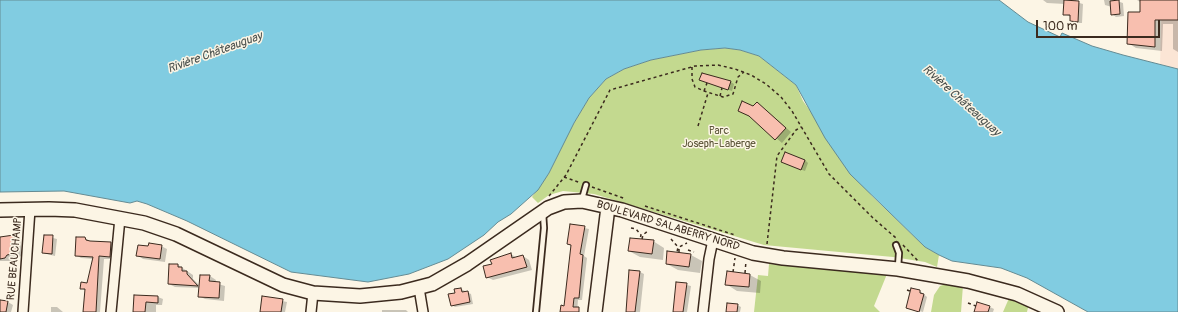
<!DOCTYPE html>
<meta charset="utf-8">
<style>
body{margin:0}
#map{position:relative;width:1178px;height:312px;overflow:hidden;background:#fcf5e5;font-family:Pangolin,sans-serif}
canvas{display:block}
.scale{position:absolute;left:1036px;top:20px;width:124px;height:18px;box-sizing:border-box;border:2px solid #3b2a1e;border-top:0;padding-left:5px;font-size:12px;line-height:14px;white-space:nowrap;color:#3b2a1e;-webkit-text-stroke:3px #fcf5e5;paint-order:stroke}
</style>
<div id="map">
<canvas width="1178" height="312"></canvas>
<div class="scale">100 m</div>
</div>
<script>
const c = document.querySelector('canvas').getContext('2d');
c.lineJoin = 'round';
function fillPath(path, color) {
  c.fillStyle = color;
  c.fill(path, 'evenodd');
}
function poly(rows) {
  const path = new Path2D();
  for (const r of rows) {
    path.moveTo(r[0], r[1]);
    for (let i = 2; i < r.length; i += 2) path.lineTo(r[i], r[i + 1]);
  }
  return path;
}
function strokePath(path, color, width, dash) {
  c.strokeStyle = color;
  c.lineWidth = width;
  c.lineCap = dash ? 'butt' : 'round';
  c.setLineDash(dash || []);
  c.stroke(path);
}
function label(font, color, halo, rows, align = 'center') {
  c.font = font + ' Pangolin,sans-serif';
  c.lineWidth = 3;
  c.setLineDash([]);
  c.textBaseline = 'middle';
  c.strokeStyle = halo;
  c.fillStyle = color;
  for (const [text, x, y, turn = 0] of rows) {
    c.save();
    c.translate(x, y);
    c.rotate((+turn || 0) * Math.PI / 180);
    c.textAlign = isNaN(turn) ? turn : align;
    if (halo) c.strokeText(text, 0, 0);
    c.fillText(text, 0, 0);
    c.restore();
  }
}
const built = poly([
 [1162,0,1178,0,1178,69,1160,64]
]);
const green = poly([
 [726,48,740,50,759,56,796,85,803,101,872,196,925,247,939,255,937,267,925,262,893,257,764,245,594,194,563,191,549,195,538,203,532,197,549,173,568,133,589,98,606,79,624,69,651,60,701,50],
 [769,264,887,274,874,306,880,312,754,312,758,275,768,276],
 [949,283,963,285,961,312,931,312,934,295,940,286],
 [1010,296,1029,303,1027,312,1003,312]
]);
const water = poly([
 [0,0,999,0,1028,22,1060,37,1062,33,1092,46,1123,55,1178,69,1178,312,1088,312,1027,278,1001,268,952,261,939,255,925,247,850,174,825,138,796,85,759,56,740,50,725,48,701,50,651,60,624,69,606,79,589,98,574,123,549,173,538,190,511,214,498,222,484,235,448,259,409,274,368,282,291,272,187,221,147,204,137,201,130,203,64,191,0,192,0,0]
]);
const shadow = poly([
 [1043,0,1076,0,1076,2,1083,4,1082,23,1075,23,1071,21,1071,17,1064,14,1065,4,1047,3],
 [1104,0,1114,0,1123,3,1124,16,1116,17,1112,14,1112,7,1105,5],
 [1137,0,1178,0,1178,52,1173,49,1173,24,1163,24,1162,51,1136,48,1128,43,1141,13,1140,2],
 [700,80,731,82,734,84,732,91],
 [758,103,791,132,782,143,752,117,739,111,754,107],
 [805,160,808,163,805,171,786,164],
 [570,225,589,229,584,256,587,258,582,300,578,300,577,312,561,312,565,307,572,246,568,244],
 [14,236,20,239,22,256,13,258,11,261,0,261,0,238],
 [45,236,57,239,55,256,43,253],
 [85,238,90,241,111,243,115,246,114,259,104,259,100,312,83,312,86,291,81,288,88,284,94,259,81,258,76,255],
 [653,241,664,248,663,260,640,257,629,251],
 [161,246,167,249,165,262,143,259,137,255,149,247],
 [511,254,517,258,523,256,529,260,532,270,493,280,487,277,493,264],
 [691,255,702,261,700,273,678,270,667,264],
 [178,265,193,275,193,279,200,286,210,276,216,280,215,283,225,286,224,301,205,299,199,296,200,288,175,287,169,284],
 [640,272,644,274,640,312,626,312],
 [727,272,750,275,761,281,760,293,737,291,726,284],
 [677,283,691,286,687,312,673,312],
 [461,289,471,294,473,304,455,307,452,305],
 [920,291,927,297,923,312,907,308],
 [135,296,158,297,163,299,162,305,156,305,156,312,134,312],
 [263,297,287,302,285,312,262,312],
 [0,301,8,302,13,305,11,312,0,312],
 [737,305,741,307,740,312,727,312],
 [51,307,57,307,63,312,51,312],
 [990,307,994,309,993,312,975,312],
 [382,310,406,310,408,312,382,312]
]);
const building = poly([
 [1064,0,1079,1,1078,22,1070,21,1070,15,1063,15,1064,0],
 [1119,0,1120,14,1111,15,1110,1,1119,0],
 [1140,0,1178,0,1178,20,1155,20,1155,47,1127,44,1128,12,1140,12,1140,0],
 [702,73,731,81,728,90,699,80,702,73],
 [742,101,753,106,757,102,786,128,775,140,749,116,738,111,742,101],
 [785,152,805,160,801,170,781,162,785,152],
 [570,224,585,226,580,254,583,255,579,298,574,298,573,307,579,307,579,312,560,312,561,305,564,306,571,245,567,244,570,224],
 [14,235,17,253,7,255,5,258,0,259,0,237,14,235],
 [44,235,53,235,52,254,42,253,44,235],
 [76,237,85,237,86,240,90,241,111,242,110,257,99,256,96,312,83,312,85,289,80,289,81,282,87,283,93,257,75,256,76,237],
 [630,238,654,240,652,254,628,251,630,238],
 [149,243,162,245,160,259,136,256,138,245,148,246,149,243],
 [667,251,691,254,689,267,666,264,667,251],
 [511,253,512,258,523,255,527,267,486,278,483,266,492,264,490,260,511,253],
 [169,264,178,264,178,267,182,267,182,271,187,271,187,274,198,286,168,284,169,264],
 [629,270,640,271,635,312,626,312,629,270],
 [727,271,750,274,749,287,725,285,727,271],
 [200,275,210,275,209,281,220,282,219,298,198,297,200,275],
 [676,282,687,283,683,312,673,312,676,282],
 [461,288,462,292,468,291,470,302,451,306,448,294,455,293,454,289,461,288],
 [911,288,920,290,920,293,924,294,919,312,906,308,911,288],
 [134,295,158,296,158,303,146,302,145,312,133,312,134,295],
 [262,296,283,299,281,312,260,312,262,296],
 [0,300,8,301,6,312,0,312,0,300],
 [977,302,990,306,988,312,974,312,977,302],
 [727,303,738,304,737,312,726,312,727,303]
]);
const path = poly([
 [692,67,692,79,695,87,704,91,723,97,733,94,738,77,744,72],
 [704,91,707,83],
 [720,96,722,88],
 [698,126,708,93],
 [564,177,581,183],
 [592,187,626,199],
 [549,196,566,175,610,90,695,66,718,65,735,69,751,75,766,84,781,97,792,111,829,174,873,218,896,238],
 [645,206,735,235],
 [631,228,636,229,641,235,640,239],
 [642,239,643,235,649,230],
 [671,239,678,247,677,252],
 [767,244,777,156,796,130,801,127],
 [903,245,918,261],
 [688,250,694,252],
 [679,252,679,247,687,243],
 [733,272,735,258],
 [745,273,746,261],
 [907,290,910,291],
 [968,303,976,306]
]);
const lane = poly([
 [582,199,586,185],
 [896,245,899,253,898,267],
 [536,312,544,228,543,213]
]);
const street = poly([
 [419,288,423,312],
 [23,312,30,209],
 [111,312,120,218],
 [311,312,313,293],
 [703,312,709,259,713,240]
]);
const secondary = poly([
 [0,210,49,209,75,210,144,223,176,234,283,285,313,293,360,296,401,292,432,284,467,264,548,208,564,202,582,201,622,210,753,253,783,258,898,269,968,281,1017,294,1057,312],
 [595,312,608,207]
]);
const parkNames = [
 ["Parc",719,131],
 ["Joseph-Laberge",719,144]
];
const streetNames = [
 ["BOULEVARD SALABERRY NORD",668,226,17],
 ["RUE BEAUCHAMP",15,259,-85]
];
const waterNames = [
 ["Rivière Châteauguay",215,53,-20],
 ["Rivière Châteauguay",961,101,42]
];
fillPath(built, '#fbe5d5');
fillPath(green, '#c3d98f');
fillPath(water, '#81cce1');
strokePath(water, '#658b93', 1);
fillPath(shadow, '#0003');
fillPath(building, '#f8bfaf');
strokePath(building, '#3b2a1e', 1);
strokePath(lane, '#3b2a1e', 8);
strokePath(street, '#3b2a1e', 12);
strokePath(secondary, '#3b2a1e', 16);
strokePath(path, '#3b2a1e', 1.5, [3, 3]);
strokePath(lane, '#fcf5e5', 4.5);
strokePath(street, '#fcf5e5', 9);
strokePath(secondary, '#fcf5e5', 13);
label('11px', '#5d563a', '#fcf5e5', parkNames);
label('11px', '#3b2a1e', '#fcf5e5', streetNames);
label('italic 12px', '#4c524f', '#fcf5e5', waterNames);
</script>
